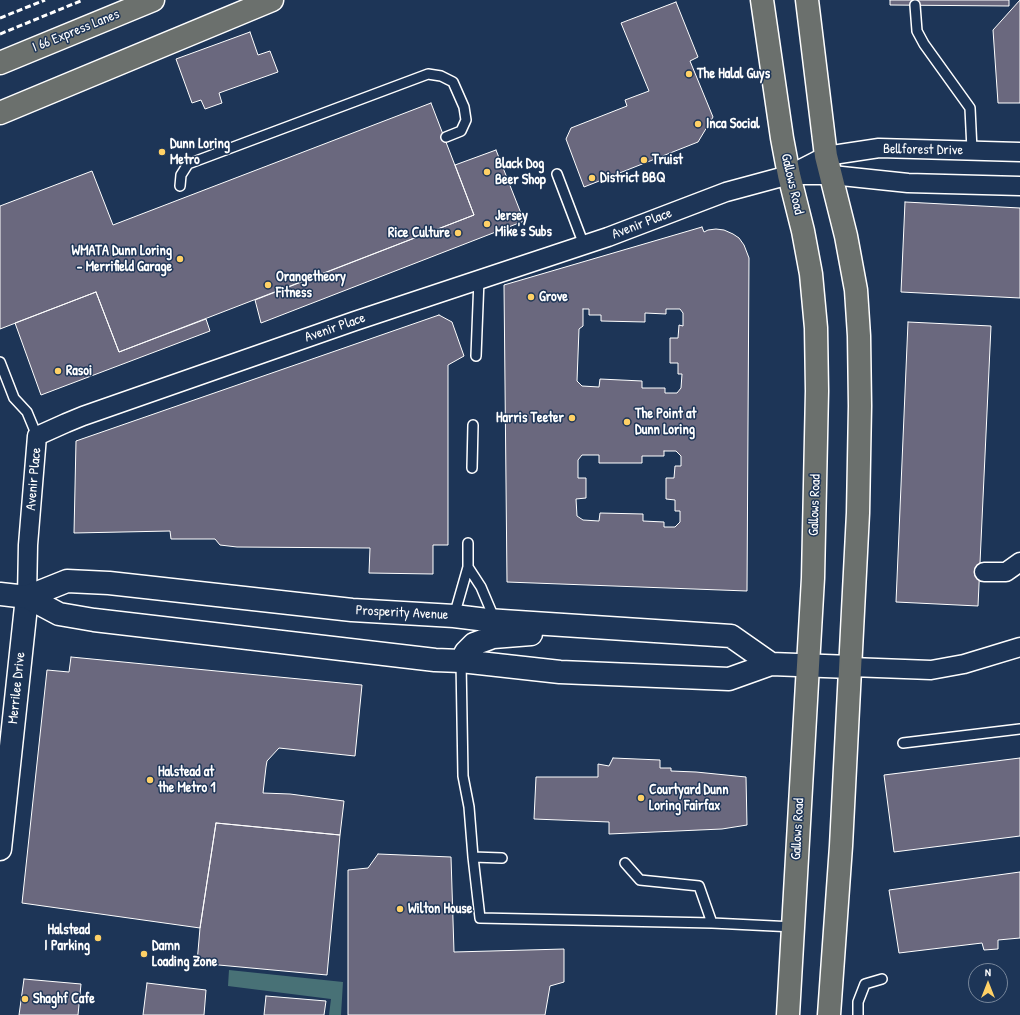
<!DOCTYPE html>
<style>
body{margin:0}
#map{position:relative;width:1020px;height:1015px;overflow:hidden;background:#1d3557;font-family:"Patrick Hand",sans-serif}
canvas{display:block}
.north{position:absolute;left:968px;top:963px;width:40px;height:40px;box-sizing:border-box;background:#1d3557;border:1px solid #77869a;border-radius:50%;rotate:0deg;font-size:11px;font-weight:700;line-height:16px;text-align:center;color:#fff}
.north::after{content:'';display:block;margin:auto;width:14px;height:18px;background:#ffd166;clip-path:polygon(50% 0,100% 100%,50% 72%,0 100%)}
</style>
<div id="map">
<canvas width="1020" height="1015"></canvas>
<div class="north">N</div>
</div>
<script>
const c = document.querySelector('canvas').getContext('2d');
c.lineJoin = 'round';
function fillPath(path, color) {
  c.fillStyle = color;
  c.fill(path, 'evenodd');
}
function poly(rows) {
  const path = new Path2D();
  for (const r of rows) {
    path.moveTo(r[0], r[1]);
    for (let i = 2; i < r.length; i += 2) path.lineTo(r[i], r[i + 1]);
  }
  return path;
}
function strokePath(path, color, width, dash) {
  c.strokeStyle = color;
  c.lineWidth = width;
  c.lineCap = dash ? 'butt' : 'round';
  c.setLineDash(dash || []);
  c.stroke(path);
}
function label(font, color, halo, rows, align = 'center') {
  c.font = font + ' "Patrick Hand",sans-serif';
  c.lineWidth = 3;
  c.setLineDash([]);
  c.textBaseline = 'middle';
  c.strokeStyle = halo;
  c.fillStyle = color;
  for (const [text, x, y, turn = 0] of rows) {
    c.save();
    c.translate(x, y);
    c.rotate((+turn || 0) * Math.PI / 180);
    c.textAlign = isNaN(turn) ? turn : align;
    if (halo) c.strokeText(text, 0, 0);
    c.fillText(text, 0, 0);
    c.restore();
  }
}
const green = poly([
 [229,970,343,982,341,1015,329,1015,331,999,228,986]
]);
const building = poly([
 [890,0,1009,0,1009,6,890,5,890,0],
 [1020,0,1020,103,998,103,993,30,1020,0],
 [676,2,698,57,690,61,713,117,698,142,584,187,566,139,571,128,627,106,625,100,649,91,621,23,676,2],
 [250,32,258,55,270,51,278,72,219,93,222,103,205,109,201,100,192,103,176,59,250,32],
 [431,103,474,215,119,352,96,292,0,329,0,206,92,171,113,225,431,103],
 [496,150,524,221,261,323,255,300,474,215,455,165,496,150],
 [905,202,1020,208,1020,298,901,292,905,202],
 [702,227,704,232,708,230,716,229,724,230,733,234,739,238,744,245,749,258,747,591,507,582,504,285,702,227],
 [583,309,589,309,589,315,601,315,601,321,645,322,645,313,666,314,666,309,680,309,683,313,683,326,679,325,678,338,670,338,670,363,678,363,678,374,682,374,681,388,677,393,665,393,665,388,642,388,642,381,600,379,599,387,582,386,577,381,579,329,583,326,583,309],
 [664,451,676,451,681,456,681,466,675,466,674,478,666,478,666,499,675,500,675,511,680,511,680,522,675,527,664,527,664,522,643,521,643,514,600,513,599,521,583,520,577,516,576,499,586,498,586,478,578,478,578,460,582,455,599,455,599,463,642,463,642,456,664,456,664,451],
 [96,292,119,352,206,319,210,331,41,395,15,323,96,292],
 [439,315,452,322,464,356,448,365,448,545,433,545,433,574,369,573,370,548,237,547,220,545,215,539,171,539,170,531,74,533,76,441,439,315],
 [908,322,991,326,978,606,896,602,908,322],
 [71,657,362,685,355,756,279,748,267,761,266,767,263,793,290,794,344,801,340,835,216,823,200,928,22,903,47,670,69,672,71,657],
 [613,758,660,760,660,768,671,768,671,771,696,772,746,777,747,825,722,829,609,834,609,822,534,819,536,777,598,777,598,764,609,766,613,758],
 [1020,758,1020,836,894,852,884,775,1020,758],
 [216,823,340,835,327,975,197,963,200,928,216,823],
 [378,854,451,857,454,952,564,949,564,982,550,986,545,1015,348,1015,348,870,368,868,378,854],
 [1020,872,1020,938,998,940,998,949,984,950,982,943,899,953,889,890,1020,872],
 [24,979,81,984,78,1015,19,1015,24,979],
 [147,983,206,990,204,1015,143,1015,147,983],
 [266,996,326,1001,324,1015,264,1015,266,996]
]);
const service = poly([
 [915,5,917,31,924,44,970,108,972,150],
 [557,174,584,245],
 [180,186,181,175,188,164,428,74,441,76,453,82,464,107,466,120,461,131,446,137],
 [476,356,479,279],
 [0,362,14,398,27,412,37,436],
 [472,468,473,425],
 [468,567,481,587,492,613,498,618],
 [454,616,468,567,468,543],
 [461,661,463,776,469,807,473,857,502,858],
 [903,743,1020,729],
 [473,857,480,918,712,923],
 [625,863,640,880,699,886,712,923,794,927],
 [858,1015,858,1002,865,984,882,979]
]);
const minor = poly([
 [792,175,832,175,908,183,1020,186],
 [984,572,1006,572,1020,562],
 [27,597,28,545,37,436,66,423,83,416,355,321,608,237,726,192,789,175,826,156,879,148,1020,152],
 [851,667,931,670,964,664,1020,647]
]);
const tertiary = poly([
 [0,849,27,597]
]);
const secondary = poly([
 [0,594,27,597,59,614,94,620,435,660,461,661,560,672,729,679,771,664,851,667],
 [27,597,67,581,109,583,352,610,454,616,487,620,731,636,771,664],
 [461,661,466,652,474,644,493,637,531,634]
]);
const primary = poly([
 [762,0,782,138,789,175,803,231,811,274,816,328,817,391,813,578,788,1015],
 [807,0,826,156,846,236,856,290,859,336,860,406,858,513,841,846,829,1015]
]);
const motorway = poly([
 [0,63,153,0],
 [0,113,272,0]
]);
const rail = poly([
 [0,18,45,0],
 [0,34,83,0]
]);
const markers = [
 [689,74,4,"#ffd166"],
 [698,124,4,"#ffd166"],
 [162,152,4,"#ffd166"],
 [644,160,4,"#ffd166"],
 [487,172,4,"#ffd166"],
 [592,178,4,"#ffd166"],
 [487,224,4,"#ffd166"],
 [458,233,4,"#ffd166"],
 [180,259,4,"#ffd166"],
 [268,285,4,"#ffd166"],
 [531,297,4,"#ffd166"],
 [58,371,4,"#ffd166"],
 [572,418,4,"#ffd166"],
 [627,422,4,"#ffd166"],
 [150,780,4,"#ffd166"],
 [641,798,4,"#ffd166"],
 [400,909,4,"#ffd166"],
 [98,938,4,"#ffd166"],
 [144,954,4,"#ffd166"],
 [25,999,4,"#ffd166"]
];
const streetNames = [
 ["I 66 Express Lanes",76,31,-22],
 ["Bellforest Drive",923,150,1],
 ["Gallows Road",792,184,77],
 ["Avenir Place",642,224,-21],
 ["Avenir Place",335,328,-19],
 ["Avenir Place",34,479,-85],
 ["Gallows Road",815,505,-88],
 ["Prosperity Avenue",402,613,3],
 ["Merrilee Drive",17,688,-84],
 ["Gallows Road",798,829,-87]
];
const poiNames = [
 ["The Halal Guys",697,74],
 ["Inca Social",706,124],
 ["Dunn Loring",170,144],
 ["Metro",170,160],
 ["Truist",652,160],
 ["Black Dog",495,164],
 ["Beer Shop",495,180],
 ["District BBQ",600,178],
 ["Jersey",495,216],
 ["Mike's Subs",495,232],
 ["Rice Culture",450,233,"right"],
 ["WMATA Dunn Loring",172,251,"right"],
 ["- Merrifield Garage",172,267,"right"],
 ["Orangetheory",276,277],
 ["Fitness",276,293],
 ["Grove",539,297],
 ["Rasoi",66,371],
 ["The Point at",635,414],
 ["Dunn Loring",635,430],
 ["Harris Teeter",564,418,"right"],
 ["Halstead at",158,772],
 ["the Metro 1",158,788],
 ["Courtyard Dunn",649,790],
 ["Loring Fairfax",649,806],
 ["Wilton House",408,909],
 ["Halstead",90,930,"right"],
 ["I Parking",90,946,"right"],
 ["Damn",152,946],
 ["Loading Zone",152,962],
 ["Shaghf Cafe",33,999]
];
fillPath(green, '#487176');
fillPath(building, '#6a687e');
strokePath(building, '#fff', 1);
strokePath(service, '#fff', 12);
strokePath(minor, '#fff', 21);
strokePath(tertiary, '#fff', 25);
strokePath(secondary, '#fff', 25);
strokePath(primary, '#fff', 25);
strokePath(motorway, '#fff', 25);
strokePath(service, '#1d3557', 9);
strokePath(minor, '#1d3557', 18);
strokePath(tertiary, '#1d3557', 22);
strokePath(secondary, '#1d3557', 22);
strokePath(primary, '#6b706d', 22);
strokePath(motorway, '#6b706d', 22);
strokePath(rail, '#fff', 3, [6, 3]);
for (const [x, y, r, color] of markers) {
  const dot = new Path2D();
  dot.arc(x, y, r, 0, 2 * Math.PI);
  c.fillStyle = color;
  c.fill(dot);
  strokePath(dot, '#1d3557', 1.5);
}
label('14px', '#fff', '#1d3557', streetNames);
label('bold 14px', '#fff', '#1d3557', poiNames, 'left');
</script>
